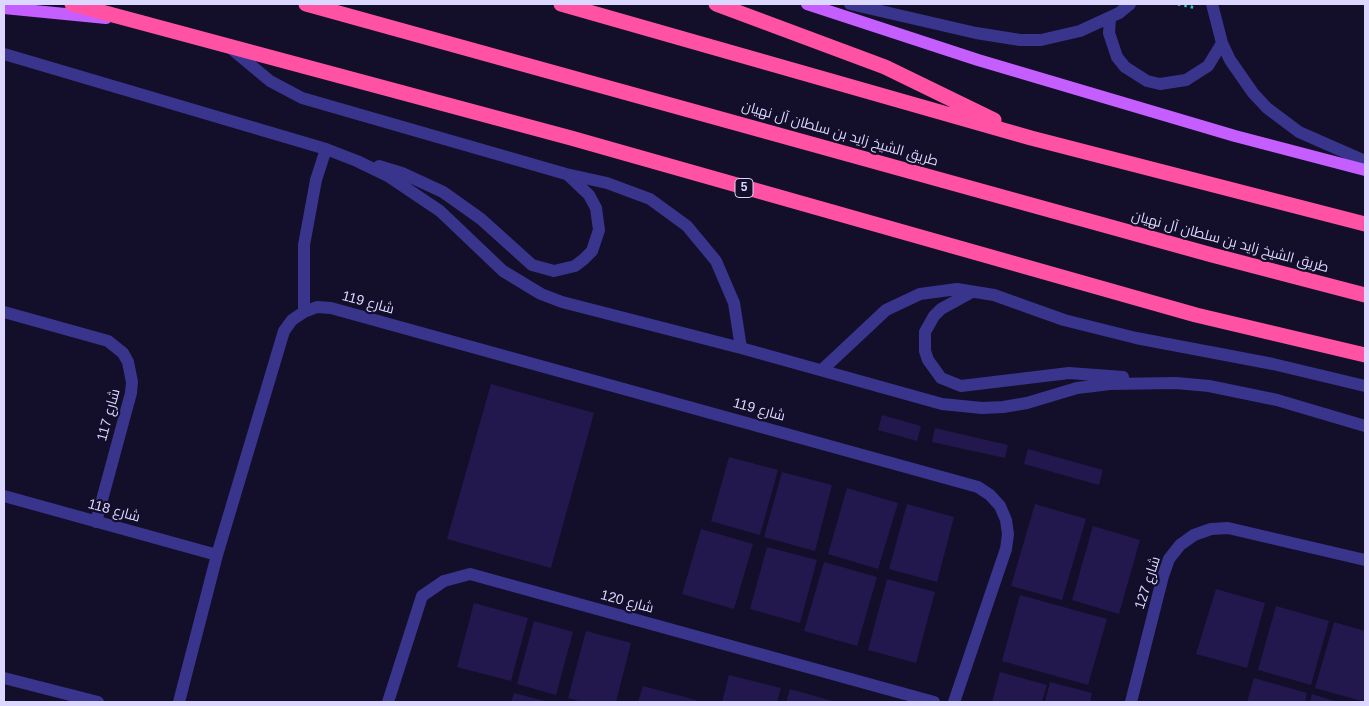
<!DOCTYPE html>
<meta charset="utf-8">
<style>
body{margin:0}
#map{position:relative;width:1369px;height:706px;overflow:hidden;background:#130e2a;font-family:Arial,sans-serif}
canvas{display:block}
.frame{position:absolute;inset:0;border:5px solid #dcd7ff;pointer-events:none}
</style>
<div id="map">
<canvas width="1369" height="706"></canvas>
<div class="frame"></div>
</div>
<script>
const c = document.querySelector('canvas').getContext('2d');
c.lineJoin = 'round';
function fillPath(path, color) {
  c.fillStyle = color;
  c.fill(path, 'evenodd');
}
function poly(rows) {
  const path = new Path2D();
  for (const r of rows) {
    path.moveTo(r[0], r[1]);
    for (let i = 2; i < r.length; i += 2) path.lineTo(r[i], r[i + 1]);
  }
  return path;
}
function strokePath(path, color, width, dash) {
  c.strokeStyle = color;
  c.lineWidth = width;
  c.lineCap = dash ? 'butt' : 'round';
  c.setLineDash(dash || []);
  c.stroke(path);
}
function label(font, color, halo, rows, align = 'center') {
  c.font = font + ' Arial,Cairo,sans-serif';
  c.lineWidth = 4.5;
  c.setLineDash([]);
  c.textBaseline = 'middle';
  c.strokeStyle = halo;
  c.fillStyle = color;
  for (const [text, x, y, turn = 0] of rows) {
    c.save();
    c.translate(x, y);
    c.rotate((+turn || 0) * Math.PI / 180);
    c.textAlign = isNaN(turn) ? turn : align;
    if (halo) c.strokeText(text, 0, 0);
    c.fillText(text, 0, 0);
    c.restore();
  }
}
const building = poly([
 [491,384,594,413,551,568,447,539],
 [882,415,921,426,917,441,878,430],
 [935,428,1008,445,1005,458,932,442],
 [1028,449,1103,470,1099,485,1024,464],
 [729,457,778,470,760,535,711,521],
 [782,472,832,485,815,551,764,537],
 [847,488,898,503,878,569,828,554],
 [907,504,954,517,937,582,889,569],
 [1035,504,1086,519,1062,600,1011,586],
 [1093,526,1140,540,1119,614,1072,600],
 [701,529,753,544,734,609,682,594],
 [767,547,817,560,800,623,750,609],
 [824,562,877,577,857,646,804,631],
 [887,579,935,592,916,663,868,650],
 [1216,589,1265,603,1247,668,1196,654],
 [1020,595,1107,619,1088,685,1002,661],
 [474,603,528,618,511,681,457,667],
 [1276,606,1329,621,1311,685,1258,670],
 [534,621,573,632,556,695,517,684],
 [1334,622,1365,631,1365,702,1315,688],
 [586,631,631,643,616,702,583,702,568,698],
 [1000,672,1047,685,1042,702,992,702],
 [729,675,781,688,777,702,722,702],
 [1254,678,1307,693,1305,702,1247,702],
 [1050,682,1092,693,1090,702,1045,702],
 [643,686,696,700,695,702,638,702],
 [790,689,836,702,786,702],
 [514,693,549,702,511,702],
 [1312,694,1338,702,1310,702]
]);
const path = poly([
 [1178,4,1196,8]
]);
const minor = poly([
 [850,4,976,33,1020,40,1041,40,1080,31,1119,13,1130,4],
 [1212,4,1222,43,1230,60,1253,93,1267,108,1299,132,1365,161],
 [1110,18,1109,33,1117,57,1125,67,1147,81,1160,84,1186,80,1208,66,1222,43],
 [228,46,270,81,302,98,566,174,607,183,650,199,687,226,716,261,734,303,741,348],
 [4,54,326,149,357,161,388,176,440,211,503,271,541,294,562,302,741,348,942,404,982,408,1003,407,1027,403,1077,388,1110,384,1176,383,1209,386,1277,400,1365,426],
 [379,166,402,173,443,192,481,219,532,265,554,271,575,266,584,259,592,251,599,230,596,208,589,195,568,175],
 [972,292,941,309,934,316,925,332,925,351,928,360,941,378,961,386,1069,373,1123,377],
 [4,312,108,341,123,353,128,362,132,382,131,393,96,522],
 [304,312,304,245,316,180,326,149],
 [822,370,886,310,920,294,957,289,994,295,1064,320,1136,338,1273,364,1365,386],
 [4,496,217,555],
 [4,678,98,702],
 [179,702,217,555,284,331,292,320,304,312,317,307,331,308,978,487,990,495,1000,506,1006,520,1008,534,1006,549,954,702],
 [388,702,422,596,444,581,470,574,934,702],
 [1131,702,1163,576,1169,559,1180,545,1194,535,1211,529,1228,528,1365,560]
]);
const major = poly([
 [807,4,978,60,1235,136,1365,170],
 [4,8,106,18]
]);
const highway = poly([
 [72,4,571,138,1196,315,1365,355],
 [306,4,1212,255,1365,295],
 [561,4,1031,138,1365,224],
 [716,4,885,67,994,120]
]);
const shields = [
 [744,188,18]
];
const shieldNames = [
 ["5",744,188]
];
const streetNames = [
 ["طريق الشيخ زايد بن سلطان آل نهيان",840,134,16],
 ["طريق الشيخ زايد بن سلطان آل نهيان",1230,242,15],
 ["شارع 119",368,303,15],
 ["شارع 119",759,410,15],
 ["شارع 117",109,415,-75],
 ["شارع 118",114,511,15],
 ["شارع 127",1148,583,-72],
 ["شارع 120",627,602,15]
];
fillPath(building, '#23184d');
strokePath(path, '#25c5bc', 3, [2.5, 4]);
strokePath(minor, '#39358d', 12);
strokePath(major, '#c45eff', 12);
strokePath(highway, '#ff52a4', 15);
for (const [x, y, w] of shields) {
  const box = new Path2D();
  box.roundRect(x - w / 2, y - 9.5, w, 19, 4);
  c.fillStyle = '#130e2a';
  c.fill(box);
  strokePath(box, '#dcd7ff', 1);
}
label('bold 12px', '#dcd7ff', null, shieldNames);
label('14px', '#dcd7ff', '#130e2a', streetNames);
</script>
